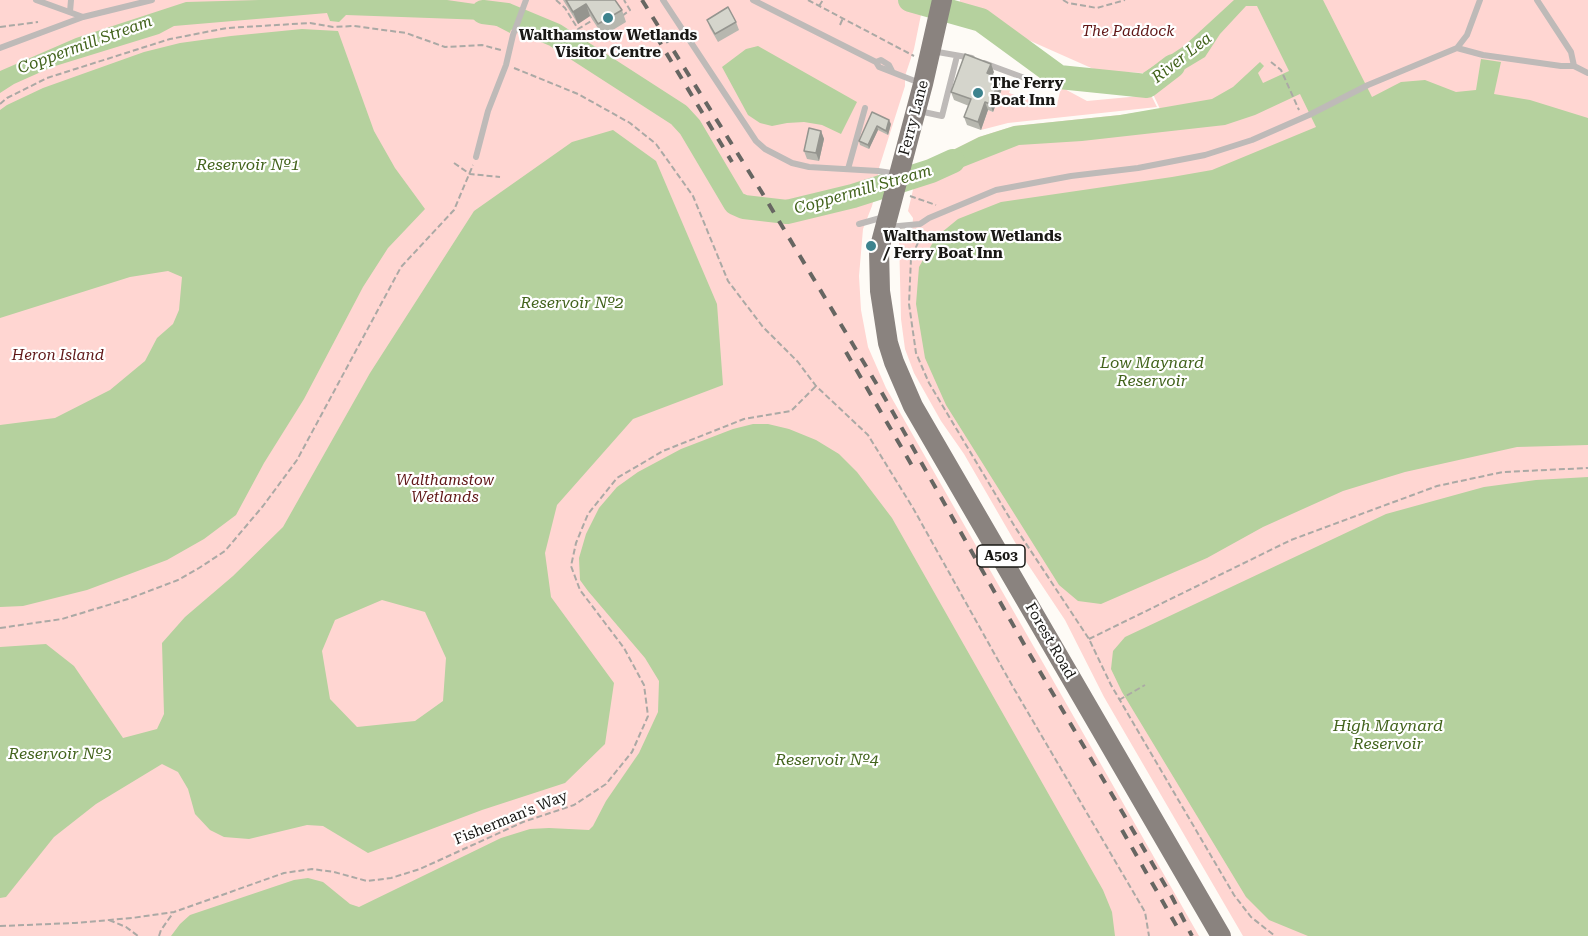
<!DOCTYPE html>
<meta charset="utf-8">
<style>
body{margin:0}
canvas{display:block;background:#fefbf6}
</style>
<canvas width="1588" height="936"></canvas>
<script>
const c = document.querySelector('canvas').getContext('2d');
c.lineJoin = 'round';
function fillPath(path, color) {
  c.fillStyle = color;
  c.fill(path, 'evenodd');
}
function poly(rows) {
  const path = new Path2D();
  for (const r of rows) {
    path.moveTo(r[0], r[1]);
    for (let i = 2; i < r.length; i += 2) path.lineTo(r[i], r[i + 1]);
  }
  return path;
}
function strokePath(path, color, width, dash) {
  c.strokeStyle = color;
  c.lineWidth = width;
  c.lineCap = dash ? 'butt' : 'round';
  c.setLineDash(dash || []);
  c.stroke(path);
}
function label(font, color, halo, rows, align = 'center') {
  c.font = font + ' "Roboto Serif",serif';
  c.lineWidth = 4.5;
  c.setLineDash([]);
  c.textBaseline = 'middle';
  c.strokeStyle = halo;
  c.fillStyle = color;
  for (const [text, x, y, turn = 0] of rows) {
    c.save();
    c.translate(x, y);
    c.rotate((+turn || 0) * Math.PI / 180);
    c.textAlign = isNaN(turn) ? turn : align;
    if (halo) c.strokeText(text, 0, 0);
    c.fillText(text, 0, 0);
    c.restore();
  }
}
const green = poly([
 [0,0,924,0,914,49,905,76,905,86,878,171,878,182,872,206,863,229,859,276,861,310,868,347,886,388,1199,936,0,936],
 [960,0,1588,0,1588,936,1243,936,1104,697,1065,620,1027,563,964,454,941,421,914,373,905,349,901,319,899,238,912,233,913,218,908,211,916,177,921,166,979,137,1014,126,1120,115,1160,109,1143,73,1098,71,999,27,959,7],
 [1005,79,1013,82,1009,93,1036,102,1057,105,1061,87,1087,101,1151,95,1157,107,1008,123,981,130,988,110,993,112]
]);
const water = poly([
 [259,0,447,0,517,10,510,33,485,20,346,15,339,22,330,21,327,13,174,26,159,34,52,67,14,84,0,93,0,71,76,38,186,2],
 [1234,0,1323,0,1372,97,1401,82,1425,80,1456,92,1476,90,1481,59,1501,62,1494,94,1530,100,1588,118,1588,445,1517,447,1405,472,1343,491,1263,527,1207,558,1101,604,1078,601,1059,585,946,405,925,358,916,304,919,267,936,237,958,219,1001,202,1172,177,1212,170,1316,127,1300,94,1255,115,1225,125,1082,141,1019,145,925,182,921,166,979,137,1014,126,1120,115,1212,99,1233,87,1260,62,1264,66,1258,73,1263,83,1289,71,1257,6,1246,6,1220,34,1205,57,1150,90,1143,73,1184,46],
 [302,29,338,31,374,131,395,168,425,209,388,248,363,287,304,399,264,463,236,515,204,539,167,560,87,590,23,606,0,607,0,425,55,418,110,390,145,361,157,338,173,324,179,310,182,277,168,271,130,277,0,318,0,110,7,105,43,88,144,52,180,43,231,36],
 [758,46,857,102,841,134,822,125,804,122,787,123,772,126,760,123,748,115,722,67,746,49],
 [613,130,656,161,717,304,723,385,633,419,557,505,545,553,551,597,614,683,605,744,565,783,482,810,368,853,323,826,307,825,249,839,224,837,210,830,195,814,188,789,178,772,162,764,96,804,54,837,6,897,0,898,0,647,46,644,74,666,123,738,157,729,164,714,162,643,185,617,233,576,283,527,370,373,474,211,572,142],
 [382,600,425,612,446,658,443,701,415,721,357,727,330,699,322,651,335,620],
 [753,424,768,424,789,429,816,440,839,454,857,472,892,518,1103,890,1112,912,1115,936,171,936,180,924,190,915,294,880,308,878,323,882,350,904,359,907,501,838,530,829,549,828,589,830,593,826,606,801,639,753,658,712,659,681,645,658,588,591,580,580,579,558,586,534,599,508,617,487,638,472,681,449,733,429],
 [1588,477,1588,936,1308,936,1269,920,1246,897,1122,692,1111,669,1113,651,1125,637,1386,514,1484,487,1536,480]
]);
const river = poly([
 [910,0,981,20,1059,77,1147,86,1173,66],
 [483,12,507,15,555,35,679,115,690,127,735,203,744,207,787,212,853,196,931,171,953,161]
]);
const path = poly([
 [556,0,565,8,578,29,593,20],
 [808,0,914,56],
 [1063,0,1068,3,1097,8,1125,0],
 [819,6,823,0],
 [622,16,630,10,624,0],
 [840,25,843,18],
 [0,27,38,22],
 [1271,62,1281,70,1299,110],
 [514,68,578,94,630,123,656,144,693,196,728,281,763,327,798,362,816,386,868,435,913,508,1013,687,1145,912,1149,936],
 [0,104,7,98,47,78,170,39,227,28,310,23,333,27,354,26,406,33,445,47,482,45,501,50],
 [454,163,470,174,500,177],
 [910,196,936,205],
 [922,234,911,258,909,304,916,353,929,383,1015,527,1089,639,1111,685,1234,895,1251,917,1275,936],
 [0,628,62,619,128,599,178,580,199,568,225,551,263,506,297,460,401,267,454,210,473,165],
 [1089,639,1291,540,1437,486,1503,472,1588,468],
 [109,920,126,927,138,936],
 [0,926,75,923,132,918,174,912,284,873,312,869,334,872,367,881,391,878,420,869,523,822,574,805,606,784,632,752,648,716,644,685,624,648,580,590,571,566,576,543,588,514,617,478,663,451,744,419,791,411,816,386],
 [159,936,161,930,173,913]
]);
const lane = poly([
 [36,0,83,17],
 [663,0,756,141,765,149,792,163,809,167,878,171,898,174],
 [753,0,876,62,879,67,920,83],
 [1537,0,1571,52,1574,66],
 [70,12,71,0],
 [0,48,83,17,152,0],
 [1457,48,1467,35,1480,0],
 [932,51,972,58],
 [876,62,881,60,889,65,892,71],
 [984,63,1030,80],
 [919,111,942,116,957,56],
 [476,157,488,111,506,65,513,35,526,0],
 [848,169,865,108],
 [859,224,884,217],
 [888,227,920,224,929,218,996,190,1071,176,1138,168,1205,155,1252,140,1309,115,1368,85,1457,48,1483,55,1561,66,1574,66,1588,73]
]);
const primary = poly([
 [942,0,923,84,879,250,880,291,888,343,894,362,913,406,1221,936]
]);
const rail = poly([
 [642,0,761,191,882,393,1025,646,1172,897,1192,936],
 [656,36,732,162],
 [846,352,914,469],
 [1122,830,1180,932]
]);
const pathBridge = poly([
 [1119,700,1145,685]
]);
const wall = poly([
 [563,0,615,0,622,10,626,22,603,36,590,16,578,24],
 [707,20,736,22,739,30,718,42,710,28],
 [994,72,992,75,1000,78,1003,86,993,112,988,110,981,130,967,125,964,117,969,106,954,100,951,92],
 [872,112,891,124,888,135,878,130,869,149,860,145,859,141],
 [821,131,824,139,819,161,807,159,804,151]
]);
const shadedWall = poly([
 [586,4,590,16,578,24,573,12],
 [991,64,994,72,990,81,987,73],
 [1000,78,1003,86,993,112,990,104],
 [985,102,988,110,981,130,978,122],
 [889,120,891,124,888,135,886,131],
 [877,126,878,130,869,149,868,145],
 [821,131,824,139,819,161,816,153]
]);
const building = poly([
 [566,0,615,0,622,10,598,24,586,4,573,12,566,0],
 [728,7,736,22,715,34,707,20,728,7],
 [965,54,991,64,987,73,1000,78,990,104,985,102,978,122,964,117,971,99,951,92,965,54],
 [872,112,889,120,886,131,877,126,868,145,859,141,872,112],
 [809,128,821,131,816,153,804,151,809,128]
]);
const markers = [
 [608,18,6,"#3d838e"],
 [978,93,6,"#3d838e"],
 [871,246,6,"#3d838e"]
];
const shields = [
 [1001,556,48]
];
const shieldNames = [
 ["A503",1001,556]
];
const parkNames = [
 ["The Paddock",1128,32],
 ["Heron Island",58,356],
 ["Walthamstow",445,481],
 ["Wetlands",445,498]
];
const poiNames = [
 ["Walthamstow Wetlands",608,36,"center"],
 ["Visitor Centre",608,53,"center"],
 ["The Ferry",990,84],
 ["Boat Inn",990,101],
 ["Walthamstow Wetlands",883,237],
 ["/ Ferry Boat Inn",883,254]
];
const streetNames = [
 ["Ferry Lane",914,118,-75],
 ["Forest Road",1050,641,60],
 ["Fisherman's Way",511,818,-22]
];
const waterNames = [
 ["Coppermill Stream",85,45,-20],
 ["River Lea",1182,58,-38],
 ["Reservoir №1",248,165],
 ["Coppermill Stream",863,190,-16],
 ["Reservoir №2",572,303],
 ["Low Maynard",1152,363],
 ["Reservoir",1152,381],
 ["High Maynard",1388,726],
 ["Reservoir",1388,744],
 ["Reservoir №3",60,754],
 ["Reservoir №4",827,760]
];
fillPath(green, '#ffd6d2');
fillPath(water, '#b5d19e');
strokePath(river, '#b5d19e', 24);
strokePath(path, '#aba9a5', 2, [6, 3]);
strokePath(lane, '#bebab8', 6);
strokePath(primary, '#8a837f', 20);
strokePath(rail, '#676662', 4, [10, 10]);
strokePath(pathBridge, '#aba9a5', 2, [6, 3]);
fillPath(wall, '#b7b7af');
fillPath(shadedWall, '#95958f');
fillPath(building, '#d5d5cc');
strokePath(building, '#95958f', 1.5);
for (const [x, y, r, color] of markers) {
  const dot = new Path2D();
  dot.arc(x, y, r, 0, 2 * Math.PI);
  c.fillStyle = color;
  c.fill(dot);
  strokePath(dot, '#fff', 2);
}
for (const [x, y, w] of shields) {
  const box = new Path2D();
  box.roundRect(x - w / 2, y - 11, w, 22, 4.5);
  c.fillStyle = '#fff';
  c.fill(box);
  strokePath(box, '#191815', 1.5);
}
label('bold 14px', '#191815', null, shieldNames);
label('italic 15px', '#5f1616', '#fff', parkNames);
label('bold 15px', '#191815', '#fff', poiNames, 'left');
label('15px', '#191815', '#fff', streetNames);
label('italic 16px', '#42631c', '#fff', waterNames);
</script>
